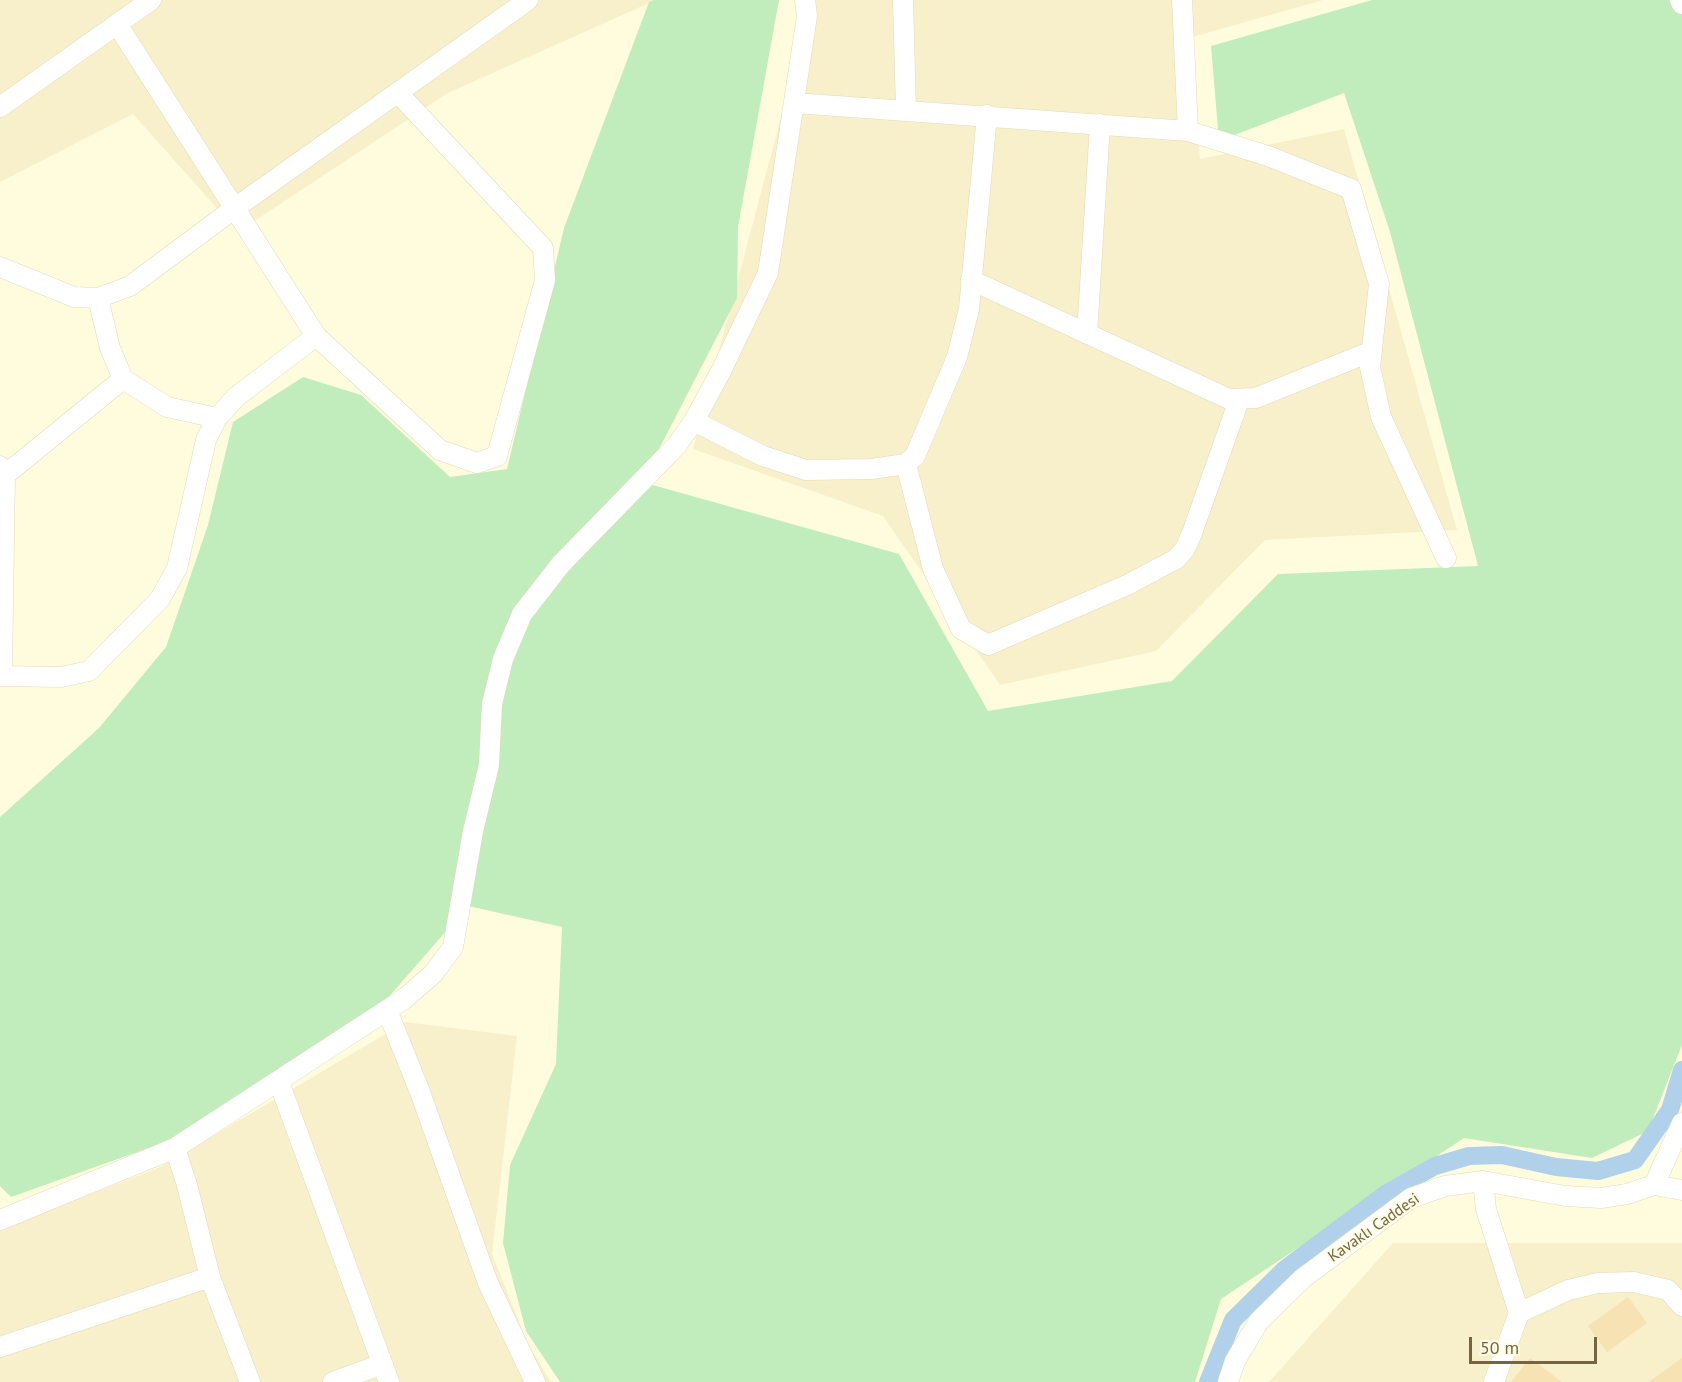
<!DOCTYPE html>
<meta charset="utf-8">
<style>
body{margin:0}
#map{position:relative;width:1682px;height:1382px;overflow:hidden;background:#fffcdd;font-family:"PT Sans",sans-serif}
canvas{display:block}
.scale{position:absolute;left:1469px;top:1337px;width:128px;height:27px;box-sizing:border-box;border:3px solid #766544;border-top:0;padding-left:8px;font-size:18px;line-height:21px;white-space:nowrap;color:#766544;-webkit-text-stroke:4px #fffde6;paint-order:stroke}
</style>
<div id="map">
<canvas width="1682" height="1382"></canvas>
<div class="scale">50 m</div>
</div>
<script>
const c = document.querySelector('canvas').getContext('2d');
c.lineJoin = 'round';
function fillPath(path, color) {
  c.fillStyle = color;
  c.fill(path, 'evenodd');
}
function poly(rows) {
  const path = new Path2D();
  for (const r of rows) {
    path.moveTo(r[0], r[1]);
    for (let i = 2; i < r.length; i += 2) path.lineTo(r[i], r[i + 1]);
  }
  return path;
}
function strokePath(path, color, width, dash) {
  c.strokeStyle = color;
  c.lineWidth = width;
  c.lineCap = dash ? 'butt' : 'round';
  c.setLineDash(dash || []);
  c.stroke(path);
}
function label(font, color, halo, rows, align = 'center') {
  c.font = font + ' "PT Sans",sans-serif';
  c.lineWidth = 4.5;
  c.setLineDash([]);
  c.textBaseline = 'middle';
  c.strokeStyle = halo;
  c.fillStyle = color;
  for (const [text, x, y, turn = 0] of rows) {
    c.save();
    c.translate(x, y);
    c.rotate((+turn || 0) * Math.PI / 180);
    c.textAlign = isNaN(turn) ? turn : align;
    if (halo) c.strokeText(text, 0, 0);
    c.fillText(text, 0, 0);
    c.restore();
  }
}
const residential = poly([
 [0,0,656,0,448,93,238,232,133,114,0,182],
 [812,0,1323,0,1189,38,1200,159,1344,129,1457,530,1265,540,1156,651,1000,685,883,516,693,449],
 [406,1022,517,1036,492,1254,527,1342,551,1382,0,1382,0,1230,160,1167],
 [1393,1243,1682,1243,1682,1382,1269,1382]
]);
const green = poly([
 [654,0,779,0,738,227,737,298,642,482,899,554,988,711,1172,681,1278,574,1478,566,1390,232,1344,93,1219,141,1211,46,1372,0,1682,0,1682,1045,1648,1131,1592,1158,1464,1138,1221,1299,1195,1382,560,1382,526,1331,503,1243,510,1165,556,1064,562,927,468,906,373,1015,171,1140,11,1197,0,1186,0,817,99,728,166,647,208,525,233,422,303,377,361,395,450,477,507,469,564,228,649,2]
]);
const canal = poly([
 [1208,1382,1233,1320,1285,1269,1387,1193,1435,1166,1469,1156,1502,1155,1556,1167,1598,1171,1635,1160,1670,1110,1682,1070]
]);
const building = poly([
 [1628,1297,1647,1323,1607,1352,1588,1326],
 [1530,1358,1562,1382,1511,1382],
 [1682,1358,1682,1382,1649,1382]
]);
const minor = poly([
 [903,0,906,110],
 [1182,0,1188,131],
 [1680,0,1682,4],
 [117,24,316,336,440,450,477,463,497,456,545,280,543,248,398,93],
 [794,103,1188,131,1268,156,1351,189,1379,284,1370,367,1381,417,1446,558],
 [0,107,151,0],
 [0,267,74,297,98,298,130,286,235,208,528,0],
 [971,280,1229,399,1256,398,1372,351],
 [98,298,110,348,123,379,167,407,217,418],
 [1087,334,1100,124],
 [694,421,763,456,806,470,871,469,906,464,915,456,957,357,969,309,987,115],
 [906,464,933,569,961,629,988,645,1127,585,1176,559,1185,549,1192,533,1239,400],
 [0,466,5,475,2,676],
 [5,475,123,379],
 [0,676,61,677,89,671,160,599,177,568,206,440,217,418,236,397,316,336],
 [387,1010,420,1092,488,1283,535,1382],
 [279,1082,389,1382],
 [175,1148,187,1185,210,1277,250,1382],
 [1483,1181,1486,1209,1519,1313,1568,1290,1598,1283,1634,1282,1668,1290,1682,1306],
 [1654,1185,1682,1123],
 [0,1220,175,1148,404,999,433,974,453,947,473,831,489,765,492,704,503,659,522,614,561,564,677,445,694,421,721,371,768,273,807,16,805,0],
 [0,1347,210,1277],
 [333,1382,383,1364],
 [1228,1382,1235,1361,1259,1321,1303,1278,1411,1198,1445,1186,1483,1181,1565,1196,1601,1198,1627,1194,1654,1185,1682,1190],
 [1494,1382,1519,1313]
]);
const streetNames = [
 ["Kavaklı Caddesi",1374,1228,-35]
];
fillPath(residential, '#f7f0cb');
fillPath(green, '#c0edbb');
strokePath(canal, '#b1d0e9', 18);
fillPath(building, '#f6e2b2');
strokePath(minor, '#e3d9b9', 21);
strokePath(minor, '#fff', 20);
label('16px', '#766544', '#fffde6', streetNames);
</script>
